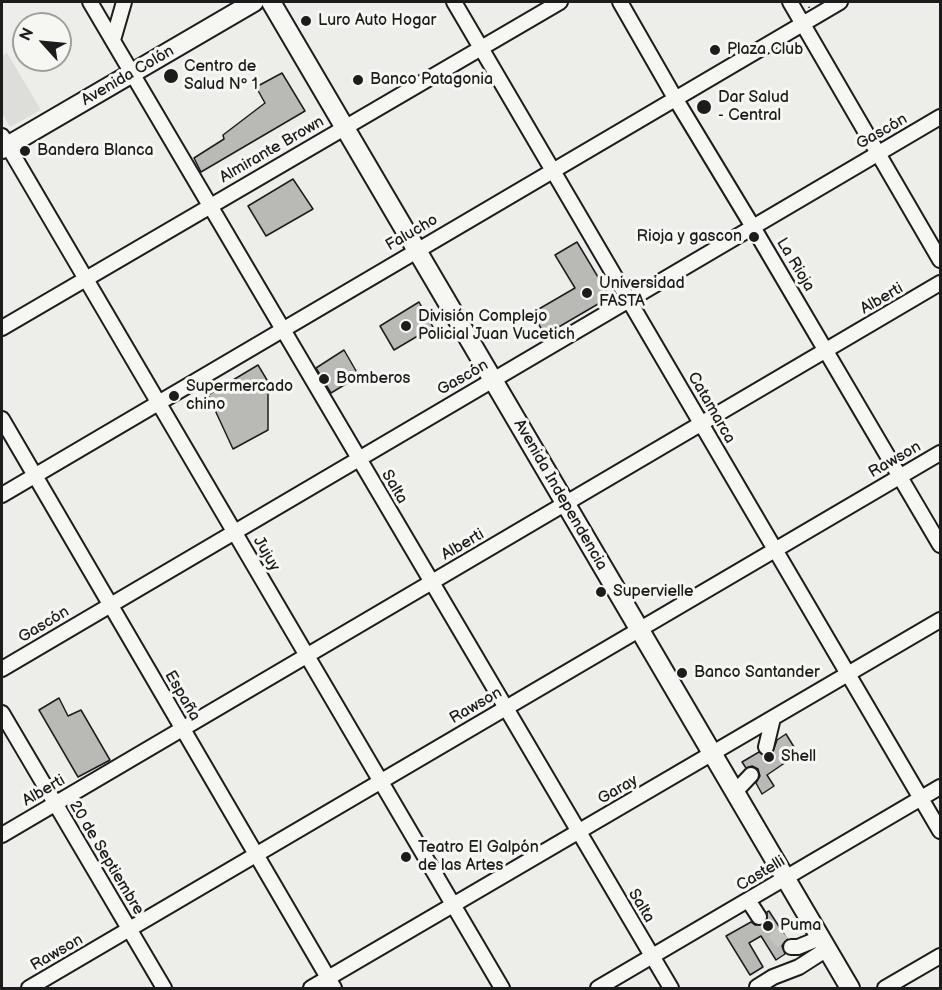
<!DOCTYPE html>
<meta charset="utf-8">
<style>
body{margin:0}
#map{position:relative;width:942px;height:990px;overflow:hidden;background:#edede9;font-family:"Balsamiq Sans",sans-serif}
canvas{display:block}
.frame{position:absolute;inset:0;border:3px solid #1c1c1c;pointer-events:none}
.north{position:absolute;left:12px;top:12px;width:60px;height:60px;box-sizing:border-box;background:#f6f6f2;border:2px solid #9f9f9c;border-radius:50%;rotate:297deg;font-size:16px;font-weight:700;line-height:24px;text-align:center;color:#1c1c1c}
.north::after{content:'';display:block;margin:auto;width:21px;height:27px;background:#1c1c1c;clip-path:polygon(50% 0,100% 100%,50% 72%,0 100%)}
</style>
<div id="map">
<canvas width="942" height="990"></canvas>
<div class="frame"></div>
<div class="north">N</div>
</div>
<script>
const c = document.querySelector('canvas').getContext('2d');
c.lineJoin = 'round';
function fillPath(path, color) {
  c.fillStyle = color;
  c.fill(path, 'evenodd');
}
function poly(rows) {
  const path = new Path2D();
  for (const r of rows) {
    path.moveTo(r[0], r[1]);
    for (let i = 2; i < r.length; i += 2) path.lineTo(r[i], r[i + 1]);
  }
  return path;
}
function strokePath(path, color, width, dash) {
  c.strokeStyle = color;
  c.lineWidth = width;
  c.lineCap = dash ? 'butt' : 'round';
  c.setLineDash(dash || []);
  c.stroke(path);
}
function label(font, color, halo, rows, align = 'center') {
  c.font = font + ' "Balsamiq Sans",sans-serif';
  c.lineWidth = 6;
  c.setLineDash([]);
  c.textBaseline = 'middle';
  c.strokeStyle = halo;
  c.fillStyle = color;
  for (const [text, x, y, turn = 0] of rows) {
    c.save();
    c.translate(x, y);
    c.rotate((+turn || 0) * Math.PI / 180);
    c.textAlign = isNaN(turn) ? turn : align;
    if (halo) c.strokeText(text, 0, 0);
    c.fillText(text, 0, 0);
    c.restore();
  }
}
const built = poly([
 [7,53,41,110,10,127,2,113,2,56]
]);
const building = poly([
 [282,73,305,111,201,172,194,158,224,139,223,135,265,103,256,87,282,73],
 [293,179,313,209,266,236,248,206,293,179],
 [577,242,610,297,545,335,532,313,575,288,555,255,577,242],
 [419,302,433,327,394,350,380,326,419,302],
 [344,350,359,376,331,393,316,368,344,350],
 [258,365,273,390,268,394,268,430,233,449,208,395,258,365],
 [59,698,68,716,81,710,110,760,78,777,39,710,59,698],
 [786,734,794,747,787,751,792,758,767,775,774,786,762,794,756,783,760,776,758,769,752,766,746,768,742,762,759,752,764,756,772,754,777,740,786,734],
 [769,911,787,939,782,946,785,954,776,960,761,936,749,943,763,967,750,975,726,936,751,922,755,925,763,925,767,921,767,912,769,911]
]);
const minorTunnel = poly([
 [759,917,783,943,791,947]
]);
const path = poly([
 [809,8,810,2]
]);
const minor = poly([
 [90,2,671,988],
 [454,2,940,831],
 [620,2,675,98,753,227,940,545],
 [790,2,940,260],
 [113,40,124,2],
 [2,136,502,988],
 [2,328,560,2],
 [2,419,334,988],
 [2,495,840,2],
 [2,669,940,117],
 [2,713,164,988],
 [766,747,773,718],
 [735,792,751,775],
 [2,835,940,283],
 [748,900,759,917],
 [791,947,798,947,820,938],
 [757,987,773,977,799,967,827,949],
 [29,988,940,453],
 [311,988,940,620],
 [598,988,940,787],
 [885,988,940,956]
]);
const major = poly([
 [271,2,850,988],
 [2,149,254,2]
]);
const markers = [
 [306,21,6,"#1c1c1c"],
 [715,50,6,"#1c1c1c"],
 [171,76,8,"#1c1c1c"],
 [358,80,6,"#1c1c1c"],
 [704,107,8,"#1c1c1c"],
 [25,151,6,"#1c1c1c"],
 [754,237,6,"#1c1c1c"],
 [587,293,6,"#1c1c1c"],
 [406,326,6,"#1c1c1c"],
 [324,379,6,"#1c1c1c"],
 [174,396,6,"#1c1c1c"],
 [601,592,6,"#1c1c1c"],
 [682,673,6,"#1c1c1c"],
 [769,757,6,"#1c1c1c"],
 [406,857,6,"#1c1c1c"],
 [768,926,6,"#1c1c1c"]
];
const poiNames = [
 ["Luro Auto Hogar",318,21],
 ["Plaza Club",727,50],
 ["Centro de",184,67],
 ["Salud Nº 1",184,85],
 ["Banco Patagonia",370,80],
 ["Dar Salud",718,98],
 ["- Central",718,116],
 ["Bandera Blanca",37,151],
 ["Rioja y gascon",742,237,"right"],
 ["Universidad",599,284],
 ["FASTA",599,302],
 ["División Complejo",418,317],
 ["Policial Juan Vucetich",418,335],
 ["Bomberos",336,379],
 ["Supermercado",186,387],
 ["chino",186,405],
 ["Supervielle",613,592],
 ["Banco Santander",694,673],
 ["Shell",781,757],
 ["Teatro El Galpón",418,848],
 ["de las Artes",418,866],
 ["Puma",780,926]
];
const streetNames = [
 ["Avenida Colón",128,76,-30],
 ["Gascón",882,132,-30],
 ["Almirante Brown",272,150,-30],
 ["Falucho",412,233,-30],
 ["La Rioja",795,265,59],
 ["Alberti",882,299,-30],
 ["Gascón",463,378,-30],
 ["Catamarca",711,408,60],
 ["Rawson",895,460,-30],
 ["Salta",394,487,60],
 ["Avenida Independencia",560,495,60],
 ["Alberti",463,545,-30],
 ["Jujuy",266,554,60],
 ["Gascón",44,625,-31],
 ["España",182,696,60],
 ["Rawson",476,706,-30],
 ["Garay",618,790,-30],
 ["Alberti",44,791,-30],
 ["20 de Septiembre",106,858,59],
 ["Castelli",761,874,-31],
 ["Salta",641,906,59],
 ["Rawson",57,953,-30]
];
fillPath(built, '#ddddda');
fillPath(building, '#b9b9b6');
strokePath(building, '#1c1c1c', 1.5);
strokePath(minorTunnel, '#c3c3c0', 14, [14, 7]);
strokePath(minor, '#1c1c1c', 18);
strokePath(major, '#1c1c1c', 22);
strokePath(path, '#1c1c1c', 1.5, [1.5, 4.5]);
strokePath(minor, '#f6f6f2', 14);
strokePath(major, '#f6f6f2', 18);
for (const [x, y, r, color] of markers) {
  const dot = new Path2D();
  dot.arc(x, y, r, 0, 2 * Math.PI);
  c.fillStyle = color;
  c.fill(dot);
  strokePath(dot, '#f6f6f2', 2);
}
label('16px', '#1c1c1c', '#f6f6f2', poiNames, 'left');
label('16px', '#1c1c1c', '#f6f6f2', streetNames);
</script>
